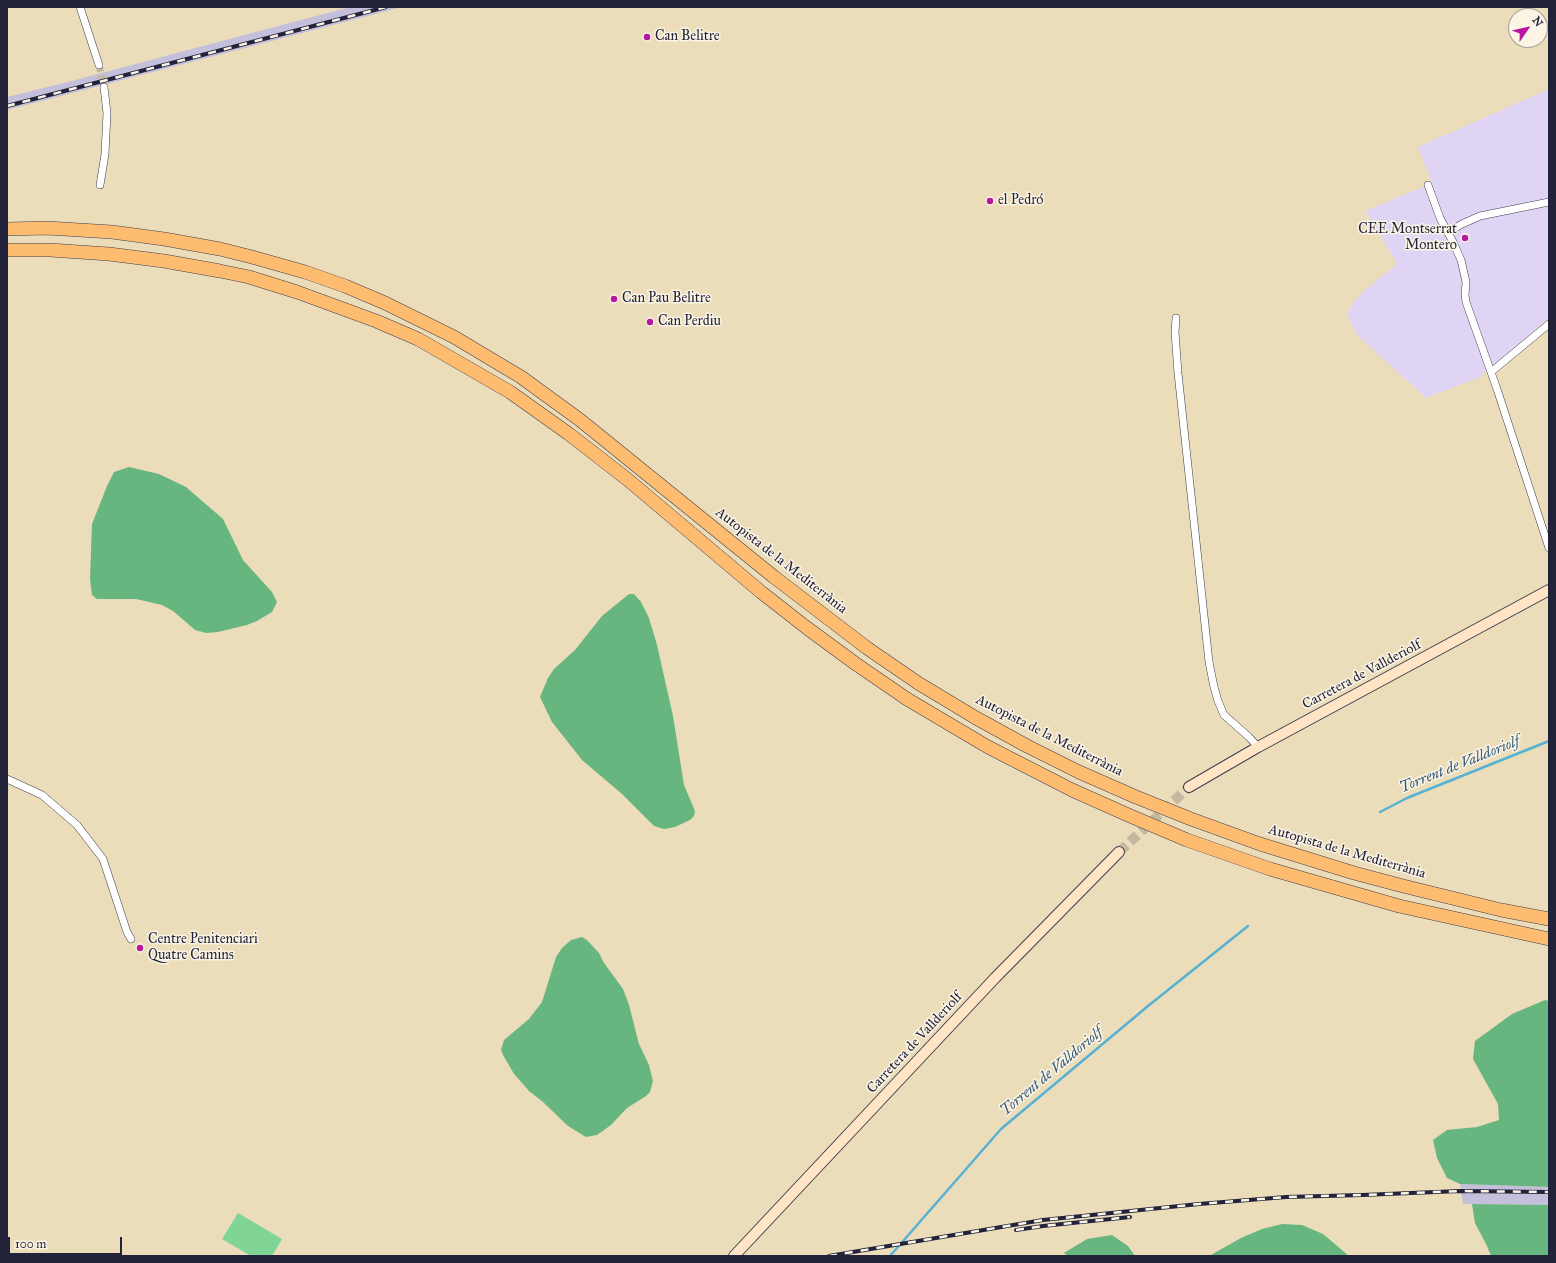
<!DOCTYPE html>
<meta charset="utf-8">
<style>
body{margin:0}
#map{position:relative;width:1556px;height:1263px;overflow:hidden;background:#ebddb9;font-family:"IM FELL Great Primer",serif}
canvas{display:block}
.frame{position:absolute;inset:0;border:8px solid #22223b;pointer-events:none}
.north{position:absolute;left:1508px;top:8px;width:40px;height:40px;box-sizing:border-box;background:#fcf5e5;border:1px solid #a5a1a1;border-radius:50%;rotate:56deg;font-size:11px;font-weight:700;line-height:16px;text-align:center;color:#22223b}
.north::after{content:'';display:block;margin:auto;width:14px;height:18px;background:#b5179e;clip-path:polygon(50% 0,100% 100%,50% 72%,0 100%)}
.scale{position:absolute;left:8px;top:1237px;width:114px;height:18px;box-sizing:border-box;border:2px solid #22223b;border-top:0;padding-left:5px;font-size:12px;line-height:14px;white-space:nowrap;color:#22223b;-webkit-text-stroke:3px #fcf5e5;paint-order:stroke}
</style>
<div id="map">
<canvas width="1556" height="1263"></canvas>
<div class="frame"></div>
<div class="north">N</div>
<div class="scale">100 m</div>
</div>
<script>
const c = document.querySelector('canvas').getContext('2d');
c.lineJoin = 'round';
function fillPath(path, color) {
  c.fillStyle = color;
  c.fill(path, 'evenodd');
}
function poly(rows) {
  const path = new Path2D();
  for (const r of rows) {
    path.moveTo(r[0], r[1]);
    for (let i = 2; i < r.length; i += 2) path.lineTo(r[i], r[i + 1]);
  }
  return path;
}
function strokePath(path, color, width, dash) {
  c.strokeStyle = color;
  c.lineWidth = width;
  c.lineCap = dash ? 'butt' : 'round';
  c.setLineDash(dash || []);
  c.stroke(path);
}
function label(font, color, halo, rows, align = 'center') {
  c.font = font + ' "IM FELL Great Primer",serif';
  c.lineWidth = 3;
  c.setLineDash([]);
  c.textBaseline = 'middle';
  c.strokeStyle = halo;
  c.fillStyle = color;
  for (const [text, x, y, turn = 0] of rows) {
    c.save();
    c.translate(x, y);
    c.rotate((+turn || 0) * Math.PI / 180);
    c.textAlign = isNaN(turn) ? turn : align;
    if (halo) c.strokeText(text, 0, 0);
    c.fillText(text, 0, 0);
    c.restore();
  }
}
const built = poly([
 [1549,89,1549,318,1480,377,1426,398,1358,336,1349,320,1347,312,1353,303,1366,289,1397,264,1365,211,1432,183,1418,147]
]);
const industrial = poly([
 [350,7,402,7,7,110,7,97,75,80],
 [1460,1184,1549,1187,1549,1205,1463,1204]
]);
const green = poly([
 [238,1213,282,1239,272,1256,251,1256,222,1239]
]);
const forest = poly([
 [129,467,159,474,186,487,223,519,243,560,272,592,277,602,272,612,257,621,247,625,218,632,206,633,195,630,173,611,162,605,136,599,97,599,92,595,90,579,92,524,107,486,114,472],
 [629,594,634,594,641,602,649,618,657,645,673,716,684,785,695,811,694,816,690,820,675,827,664,829,654,826,622,794,582,760,552,722,540,697,548,678,554,669,575,650,602,616],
 [582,937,587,940,599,953,604,963,623,989,629,1005,639,1044,649,1065,653,1081,650,1092,646,1096,627,1108,611,1125,597,1135,586,1137,568,1126,543,1102,529,1091,514,1074,503,1055,501,1050,504,1040,529,1019,542,1002,556,957,562,948,571,940],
 [1545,1000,1549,1001,1549,1187,1460,1184,1447,1178,1437,1158,1433,1140,1447,1130,1477,1127,1499,1120,1498,1104,1473,1059,1475,1041,1512,1014],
 [1472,1204,1549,1205,1549,1256,1491,1256,1487,1246,1475,1223],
 [1282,1224,1302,1225,1323,1234,1349,1256,1209,1256,1241,1238,1262,1229],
 [1112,1235,1128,1246,1135,1256,1068,1256,1064,1253,1087,1239]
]);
const stream = poly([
 [1380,812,1407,798,1549,741],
 [890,1256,1001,1129,1148,1006,1248,926]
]);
const streetTunnel = poly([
 [99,65,104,87]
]);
const secondaryTunnel = poly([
 [1119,852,1189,787]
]);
const street = poly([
 [80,7,99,65],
 [100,185,105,154,107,113,104,87],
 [1428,185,1440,218,1453,242,1461,260,1466,282,1465,295,1466,302,1497,389,1549,548],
 [1448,232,1462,224,1480,216,1549,202],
 [1176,318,1175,332,1178,373,1209,662,1214,687,1218,701,1224,715,1249,737,1258,747],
 [1491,372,1549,324],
 [7,779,42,795,77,825,103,859,127,932,131,939]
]);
const secondary = poly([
 [1189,787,1258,747,1549,590],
 [734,1256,995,978,1119,852]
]);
const highway = poly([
 [7,229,47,228,112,232,164,239,220,249,252,257,305,272,345,286,385,303,454,337,521,377,580,420,774,577,867,648,918,683,976,718,1027,746,1079,772,1136,797,1191,819,1260,844,1354,873,1403,886,1501,910,1549,919],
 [7,250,50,250,109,254,164,261,220,271,249,277,297,292,376,321,418,339,510,392,569,434,627,479,761,592,807,628,856,664,907,699,988,747,1072,790,1128,815,1187,840,1270,869,1399,906,1549,939]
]);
const rail = poly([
 [7,106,386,7],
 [1016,1230,1043,1226,1130,1217],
 [829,1256,1043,1220,1199,1204,1286,1197,1362,1195,1460,1191,1549,1192]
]);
const markers = [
 [647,37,4,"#b5179e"],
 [990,201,4,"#b5179e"],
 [1465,238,4,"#b5179e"],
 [614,299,4,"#b5179e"],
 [650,322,4,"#b5179e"],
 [140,948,4,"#b5179e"]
];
const poiNames = [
 ["Can Belitre",655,37],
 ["el Pedró",998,201],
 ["CEE Montserrat",1457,230,"right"],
 ["Montero",1457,246,"right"],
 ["Can Pau Belitre",622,299],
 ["Can Perdiu",658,322],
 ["Centre Penitenciari",148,940],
 ["Quatre Camins",148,956]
];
const streetNames = [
 ["Autopista de la Mediterrània",781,561,38],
 ["Carretera de Vallderiolf",1362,675,-28],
 ["Autopista de la Mediterrània",1049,736,27],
 ["Autopista de la Mediterrània",1347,852,16],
 ["Carretera de Vallderiolf",915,1043,-47]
];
const waterNames = [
 ["Torrent de Valldoriolf",1460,765,-22],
 ["Torrent de Valldoriolf",1052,1072,-40]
];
fillPath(built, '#e0d4f4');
fillPath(industrial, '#c4c0db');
fillPath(green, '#80d496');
fillPath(forest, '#68b67f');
strokePath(stream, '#57b1d4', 2.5);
strokePath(streetTunnel, '#c3b8a0', 7, [7, 3.5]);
strokePath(secondaryTunnel, '#c3b8a0', 10, [10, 5]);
strokePath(street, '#403e4e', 8);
strokePath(secondary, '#403e4e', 12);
strokePath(highway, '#403e4e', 14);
strokePath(street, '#fff', 7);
strokePath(secondary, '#ffe4c6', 10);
strokePath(highway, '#febc70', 13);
strokePath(rail, '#22223b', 4);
strokePath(rail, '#fcf5e5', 2.5, [8]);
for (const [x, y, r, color] of markers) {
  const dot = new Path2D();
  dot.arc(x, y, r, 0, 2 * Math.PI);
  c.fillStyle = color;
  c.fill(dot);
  strokePath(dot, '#fcf5e5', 1.5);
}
label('14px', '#22223b', '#fcf5e5', poiNames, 'left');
label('14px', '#22223b', '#fcf5e5', streetNames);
label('italic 15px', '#375b78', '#fcf5e5', waterNames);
</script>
